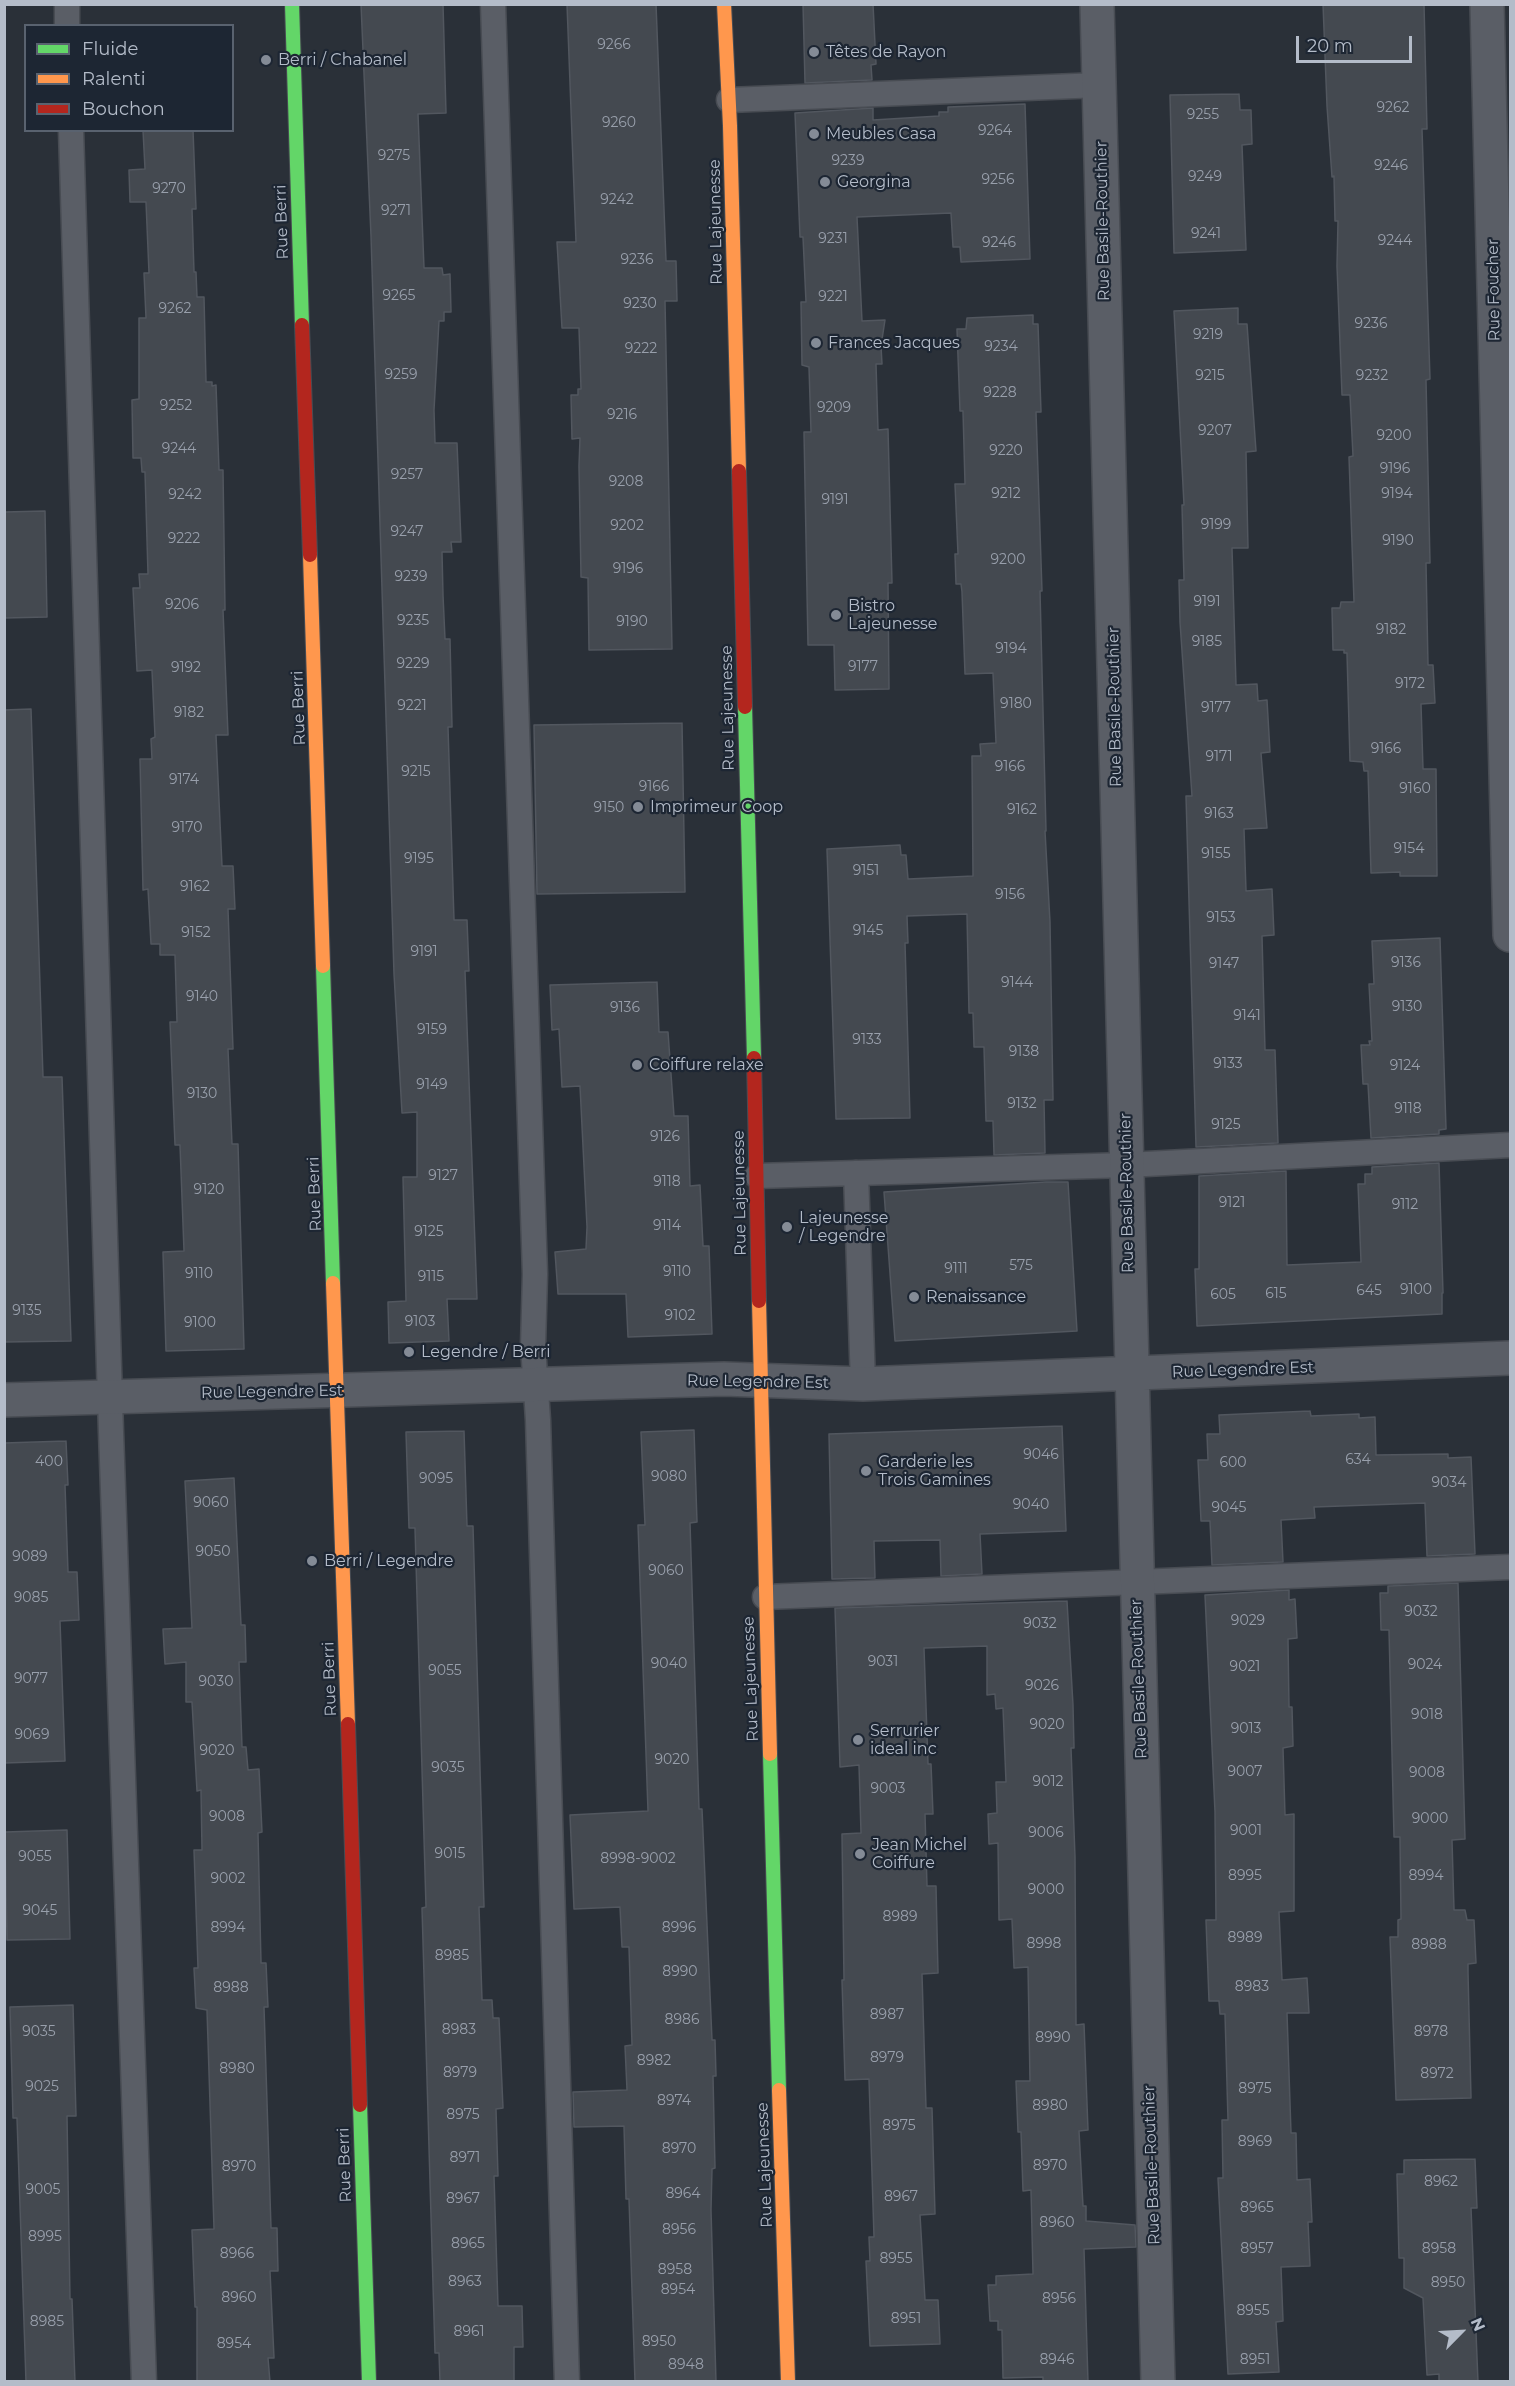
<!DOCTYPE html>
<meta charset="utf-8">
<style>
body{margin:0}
#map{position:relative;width:1515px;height:2386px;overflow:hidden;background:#2a3038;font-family:Montserrat,sans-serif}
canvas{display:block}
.frame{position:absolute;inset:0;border:6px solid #b4bcc9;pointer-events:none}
.legend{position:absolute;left:24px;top:24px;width:210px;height:108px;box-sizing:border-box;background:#1d2633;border:2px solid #59626f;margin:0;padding:8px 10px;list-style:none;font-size:18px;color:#b4bcc9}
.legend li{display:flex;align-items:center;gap:12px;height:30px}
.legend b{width:30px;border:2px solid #59626f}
.north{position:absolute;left:1431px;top:2302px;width:60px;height:60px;-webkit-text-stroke:4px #1d2633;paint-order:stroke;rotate:66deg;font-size:16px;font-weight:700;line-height:24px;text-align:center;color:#b4bcc9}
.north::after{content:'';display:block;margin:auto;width:21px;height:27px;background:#b4bcc9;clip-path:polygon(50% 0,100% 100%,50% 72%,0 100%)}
.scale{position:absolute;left:1296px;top:36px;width:116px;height:27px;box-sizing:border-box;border:3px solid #b4bcc9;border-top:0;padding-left:8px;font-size:18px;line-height:21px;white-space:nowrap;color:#b4bcc9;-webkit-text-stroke:4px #1d2633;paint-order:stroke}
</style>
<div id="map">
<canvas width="1515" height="2386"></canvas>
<div class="frame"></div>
<ul class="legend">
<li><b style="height:8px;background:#63d668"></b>Fluide</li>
<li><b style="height:8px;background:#ff974d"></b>Ralenti</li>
<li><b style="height:8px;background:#b3261e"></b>Bouchon</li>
</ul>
<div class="north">N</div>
<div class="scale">20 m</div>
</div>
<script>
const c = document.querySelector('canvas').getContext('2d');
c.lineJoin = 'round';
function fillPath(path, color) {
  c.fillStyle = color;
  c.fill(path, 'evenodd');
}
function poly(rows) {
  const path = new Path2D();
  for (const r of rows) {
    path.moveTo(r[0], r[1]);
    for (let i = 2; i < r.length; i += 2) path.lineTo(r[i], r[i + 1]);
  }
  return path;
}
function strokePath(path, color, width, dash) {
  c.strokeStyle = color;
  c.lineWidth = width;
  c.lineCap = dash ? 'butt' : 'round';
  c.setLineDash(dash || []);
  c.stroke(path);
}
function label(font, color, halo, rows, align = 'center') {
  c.font = font + ' Montserrat,sans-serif';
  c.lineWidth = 4.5;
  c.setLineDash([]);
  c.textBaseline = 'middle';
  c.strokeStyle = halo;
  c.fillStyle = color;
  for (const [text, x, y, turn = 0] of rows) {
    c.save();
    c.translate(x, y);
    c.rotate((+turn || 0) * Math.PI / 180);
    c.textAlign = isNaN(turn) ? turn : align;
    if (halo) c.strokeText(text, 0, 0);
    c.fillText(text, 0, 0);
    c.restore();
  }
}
const building = poly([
 [361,4,443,4,446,113,418,114,424,268,442,268,443,275,450,274,451,312,444,312,444,321,439,321,434,410,435,443,457,443,461,542,451,542,452,552,442,552,443,595,445,639,450,639,452,727,448,727,454,920,467,920,469,971,465,971,477,1299,447,1299,449,1341,389,1343,388,1302,406,1301,403,1177,417,1177,417,1112,402,1113,394,974,371,236,361,4],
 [567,4,656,4,666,261,676,261,677,301,665,301,672,649,589,650,588,578,581,577,579,466,580,438,572,439,571,395,578,395,578,389,581,389,579,328,562,328,557,242,576,242,567,4],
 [803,4,873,4,876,64,871,65,872,80,805,83,803,4],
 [1323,4,1424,4,1427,129,1422,129,1430,379,1426,380,1430,563,1426,563,1428,665,1433,665,1435,703,1421,704,1423,769,1436,769,1437,876,1400,876,1400,872,1371,873,1368,771,1364,771,1363,762,1350,761,1347,653,1344,653,1344,650,1333,650,1332,608,1340,608,1341,602,1354,602,1349,457,1353,456,1350,395,1342,395,1337,266,1338,221,1335,221,1334,176,1332,177,1327,106,1323,4],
 [1239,94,1240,110,1251,110,1252,144,1242,145,1246,250,1174,253,1170,95,1239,94],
 [1025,104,1030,259,961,262,960,247,953,247,951,213,857,217,862,321,885,320,881,346,882,364,876,364,878,430,888,429,892,583,888,583,889,689,835,690,834,645,808,645,804,432,811,432,809,367,802,365,801,302,806,302,803,237,800,237,795,113,873,108,873,120,939,116,939,112,948,112,948,107,1025,104],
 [143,130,193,130,196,209,192,209,194,272,196,272,197,297,204,297,206,382,212,382,212,386,216,385,219,470,223,470,225,610,223,610,228,735,216,735,222,866,233,866,235,909,228,909,233,1049,228,1049,232,1144,238,1144,244,1349,166,1351,163,1252,184,1251,180,1145,175,1145,170,1022,177,1022,175,955,160,955,160,944,151,944,148,889,143,890,140,759,152,759,151,739,155,737,152,670,137,671,133,588,140,588,139,574,148,574,145,472,142,472,141,458,133,458,132,400,139,399,139,318,146,318,144,273,149,273,146,202,130,202,129,170,145,169,143,130],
 [1238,308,1238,324,1247,324,1256,451,1246,452,1248,548,1232,548,1236,685,1257,684,1258,701,1267,700,1270,752,1261,753,1267,828,1244,829,1246,891,1272,889,1274,935,1262,936,1265,1050,1275,1050,1278,1143,1196,1147,1186,796,1192,796,1180,622,1179,580,1184,580,1182,505,1184,505,1174,311,1238,308],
 [1033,315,1033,324,1038,324,1041,412,1036,412,1042,591,1040,591,1046,831,1045,831,1050,922,1053,1100,1044,1100,1045,1153,994,1155,993,1121,986,1121,984,1047,974,1047,973,1013,969,1013,967,914,907,916,908,943,905,943,910,1118,836,1119,827,849,900,845,901,855,906,855,908,879,973,876,972,756,981,756,980,744,996,743,993,673,965,674,962,592,961,584,956,584,955,554,958,554,955,484,965,484,963,411,960,411,957,329,966,329,967,318,1033,315],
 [45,511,47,617,4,618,4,512,45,511],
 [31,709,43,1077,62,1077,71,1341,4,1342,4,710,31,709],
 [682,723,685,892,537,894,534,725,682,723],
 [1440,938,1446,1129,1439,1130,1439,1134,1371,1138,1368,1084,1363,1084,1361,1045,1370,1045,1369,1041,1372,1041,1369,984,1374,984,1372,941,1440,938],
 [657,982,659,1032,668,1032,674,1116,688,1116,690,1186,700,1185,703,1246,709,1246,712,1334,628,1337,626,1294,558,1294,555,1252,586,1249,587,1227,580,1086,562,1087,559,1029,552,1030,550,985,657,982],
 [1439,1163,1443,1293,1442,1293,1442,1314,1197,1326,1195,1269,1199,1269,1199,1176,1286,1171,1287,1265,1361,1262,1358,1184,1365,1184,1365,1174,1372,1174,1372,1167,1439,1163],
 [1046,1182,1068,1182,1077,1331,895,1341,884,1192,1046,1182],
 [1310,1411,1311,1416,1359,1414,1359,1418,1375,1417,1376,1455,1448,1454,1448,1458,1471,1457,1475,1554,1427,1556,1425,1503,1314,1507,1315,1518,1281,1520,1283,1562,1212,1565,1210,1521,1201,1521,1198,1460,1208,1460,1207,1434,1220,1434,1219,1415,1310,1411],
 [1062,1426,1066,1531,980,1534,982,1574,941,1576,940,1540,874,1541,875,1578,832,1579,829,1434,1062,1426],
 [694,1430,697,1522,690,1523,699,1809,702,1809,712,2040,715,2040,716,2076,713,2076,715,2168,712,2169,711,2210,716,2382,635,2382,629,2199,626,2199,624,2126,574,2127,573,2092,627,2090,625,2046,632,2045,629,1947,622,1947,620,1907,574,1909,570,1815,648,1811,638,1525,645,1525,641,1432,694,1430],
 [464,1431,467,1526,473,1526,484,1907,479,1907,482,2000,492,2000,493,2018,499,2018,503,2108,496,2109,498,2176,494,2176,498,2306,522,2306,523,2347,514,2347,514,2382,440,2382,439,2353,435,2353,422,1908,426,1907,415,1528,409,1528,406,1432,464,1431],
 [66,1441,68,1485,65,1485,68,1572,77,1572,79,1620,60,1621,65,1761,4,1763,4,1443,66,1441],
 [234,1478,241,1625,245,1625,246,1662,239,1662,242,1747,246,1747,248,1770,259,1769,262,1832,258,1833,261,1963,266,1963,268,2007,264,2007,271,2228,277,2228,278,2271,270,2271,274,2358,268,2358,270,2382,197,2382,197,2307,195,2307,192,2230,214,2229,207,2010,196,2008,194,1968,198,1968,194,1850,202,1850,201,1790,197,1791,192,1702,186,1702,186,1662,165,1664,163,1629,192,1628,185,1481,234,1478],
 [1458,1583,1465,1839,1452,1840,1454,1910,1465,1910,1467,1920,1474,1920,1476,1963,1468,1964,1468,1972,1471,2098,1396,2100,1390,1937,1398,1937,1398,1920,1401,1919,1400,1837,1394,1837,1389,1630,1381,1630,1380,1593,1388,1593,1388,1586,1458,1583],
 [1289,1590,1289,1600,1295,1599,1297,1638,1288,1639,1289,1707,1292,1707,1293,1746,1283,1748,1285,1815,1294,1814,1294,1911,1279,1912,1282,1980,1307,1978,1309,2013,1287,2013,1291,2133,1296,2133,1297,2180,1310,2179,1312,2222,1308,2222,1310,2266,1281,2267,1283,2321,1276,2322,1279,2372,1228,2374,1218,2178,1223,2178,1222,2120,1228,2120,1225,2014,1220,2014,1219,2001,1209,2001,1206,1920,1216,1920,1215,1812,1205,1595,1289,1590],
 [1067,1601,1073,1705,1074,1748,1071,1748,1075,1857,1076,2025,1084,2024,1088,2130,1079,2131,1083,2206,1086,2206,1086,2221,1135,2225,1136,2247,1084,2249,1088,2382,1043,2382,1043,2377,1003,2378,1002,2330,998,2330,998,2321,990,2321,988,2285,996,2285,996,2276,1033,2274,1031,2190,1023,2191,1021,2132,1018,2132,1016,2081,1030,2081,1028,1967,1014,1968,1012,1919,999,1920,998,1843,989,1844,988,1814,997,1813,996,1782,1006,1782,1003,1708,996,1709,995,1694,987,1695,987,1646,924,1648,928,1764,931,1764,933,1814,925,1814,927,1886,936,1886,938,1973,922,1974,926,2108,932,2108,935,2214,920,2215,925,2300,938,2300,940,2344,870,2346,866,2261,870,2261,869,2237,874,2237,869,2079,845,2080,842,1980,844,1980,842,1834,861,1833,859,1765,840,1767,835,1608,1067,1601],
 [67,1830,70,1939,7,1940,5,1832,67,1830],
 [73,2005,76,2116,67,2116,70,2299,72,2299,75,2382,26,2382,17,2118,13,2118,10,2007,73,2005],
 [1475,2159,1477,2208,1471,2208,1478,2382,1439,2382,1439,2374,1427,2375,1423,2298,1404,2288,1404,2258,1399,2258,1397,2174,1404,2174,1404,2160,1475,2159]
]);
const lane = poly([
 [67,4,67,26],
 [493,4,535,1274,533,1346,538,1420,567,2382],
 [729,100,1100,85],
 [71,130,111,1432,144,2382],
 [856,1173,863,1384],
 [757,1176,1127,1165,1510,1145],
 [765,1597,1510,1567]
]);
const street = poly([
 [1097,4,1158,2382],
 [1487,4,1510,935],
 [4,1400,724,1379,863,1384,1510,1358]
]);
const fast = poly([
 [292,4,302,325],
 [745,707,754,1058],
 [323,966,333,1283],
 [770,1754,779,2090],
 [360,2105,369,2382]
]);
const slow = poly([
 [724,4,730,126,739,471],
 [310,555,323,966],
 [333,1283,348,1724],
 [759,1301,770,1754],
 [779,2090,788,2382]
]);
const jam = poly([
 [302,325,310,555],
 [739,471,745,707],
 [754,1058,759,1301],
 [348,1724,360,2105]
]);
const markers = [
 [814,52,6,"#848b96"],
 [266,60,6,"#848b96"],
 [814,134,6,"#848b96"],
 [825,182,6,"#848b96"],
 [816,343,6,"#848b96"],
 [836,615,6,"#848b96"],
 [638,807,6,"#848b96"],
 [637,1065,6,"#848b96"],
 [787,1227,6,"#848b96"],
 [914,1297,6,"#848b96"],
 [409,1352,6,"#848b96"],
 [866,1471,6,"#848b96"],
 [312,1561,6,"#848b96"],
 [858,1740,6,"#848b96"],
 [860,1854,6,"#848b96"]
];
const numberNames = [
 ["9266",614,45],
 ["9262",1393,108],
 ["9255",1203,115],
 ["9260",619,123],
 ["9264",995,131],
 ["9275",394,156],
 ["9239",848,161],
 ["9246",1391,166],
 ["9249",1205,177],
 ["9256",998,180],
 ["9270",169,189],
 ["9242",617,200],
 ["9271",396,211],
 ["9241",1206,234],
 ["9231",833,239],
 ["9244",1395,241],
 ["9246",999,243],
 ["9236",637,260],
 ["9265",399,296],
 ["9221",833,297],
 ["9230",640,304],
 ["9262",175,309],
 ["9236",1371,324],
 ["9219",1208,335],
 ["9234",1001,347],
 ["9222",641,349],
 ["9259",401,375],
 ["9215",1210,376],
 ["9232",1372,376],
 ["9228",1000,393],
 ["9252",176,406],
 ["9209",834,408],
 ["9216",622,415],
 ["9207",1215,431],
 ["9200",1394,436],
 ["9244",179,449],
 ["9220",1006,451],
 ["9196",1395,469],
 ["9257",407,475],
 ["9208",626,482],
 ["9212",1006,494],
 ["9194",1397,494],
 ["9242",185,495],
 ["9191",835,500],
 ["9199",1216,525],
 ["9202",627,526],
 ["9247",407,532],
 ["9222",184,539],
 ["9190",1398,541],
 ["9200",1008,560],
 ["9196",628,569],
 ["9239",411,577],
 ["9191",1207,602],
 ["9206",182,605],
 ["9235",413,621],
 ["9190",632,622],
 ["9182",1391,630],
 ["9185",1207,642],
 ["9194",1011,649],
 ["9229",413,664],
 ["9177",863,667],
 ["9192",186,668],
 ["9172",1410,684],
 ["9180",1016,704],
 ["9221",412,706],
 ["9177",1216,708],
 ["9182",189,713],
 ["9166",1386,749],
 ["9171",1219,757],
 ["9166",1010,767],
 ["9215",416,772],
 ["9174",184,780],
 ["9166",654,787],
 ["9160",1415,789],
 ["9150",609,808],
 ["9162",1022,810],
 ["9163",1219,814],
 ["9170",187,828],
 ["9154",1409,849],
 ["9155",1216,854],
 ["9195",419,859],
 ["9151",866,871],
 ["9162",195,887],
 ["9156",1010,895],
 ["9153",1221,918],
 ["9145",868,931],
 ["9152",196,933],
 ["9191",424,952],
 ["9136",1406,963],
 ["9147",1224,964],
 ["9144",1017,983],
 ["9140",202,997],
 ["9130",1407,1007],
 ["9136",625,1008],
 ["9141",1247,1016],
 ["9159",432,1030],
 ["9133",867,1040],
 ["9138",1024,1052],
 ["9133",1228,1064],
 ["9124",1405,1066],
 ["9149",432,1085],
 ["9130",202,1094],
 ["9132",1022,1104],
 ["9118",1408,1109],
 ["9125",1226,1125],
 ["9126",665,1137],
 ["9127",443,1176],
 ["9118",667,1182],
 ["9120",209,1190],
 ["9121",1232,1203],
 ["9112",1405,1205],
 ["9114",667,1226],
 ["9125",429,1232],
 ["575",1021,1266],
 ["9111",956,1269],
 ["9110",677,1272],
 ["9110",199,1274],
 ["9115",431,1277],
 ["9100",1416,1290],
 ["645",1369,1291],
 ["615",1276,1294],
 ["605",1223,1295],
 ["9135",27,1311],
 ["9102",680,1316],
 ["9103",420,1322],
 ["9100",200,1323],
 ["9046",1041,1455],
 ["634",1358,1460],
 ["400",49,1462],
 ["600",1233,1463],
 ["9080",669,1477],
 ["9095",436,1479],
 ["9034",1449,1483],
 ["9060",211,1503],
 ["9040",1031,1505],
 ["9045",1229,1508],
 ["9050",213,1552],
 ["9089",30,1557],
 ["9060",666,1571],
 ["9085",31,1598],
 ["9032",1421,1612],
 ["9029",1248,1621],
 ["9032",1040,1624],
 ["9031",883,1662],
 ["9040",669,1664],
 ["9024",1425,1665],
 ["9021",1245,1667],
 ["9055",445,1671],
 ["9077",31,1679],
 ["9030",216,1682],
 ["9026",1042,1686],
 ["9018",1427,1715],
 ["9020",1047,1725],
 ["9013",1246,1729],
 ["9069",32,1735],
 ["9020",217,1751],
 ["9020",672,1760],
 ["9035",448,1768],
 ["9007",1245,1772],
 ["9008",1427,1773],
 ["9012",1048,1782],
 ["9003",888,1789],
 ["9008",227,1817],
 ["9000",1430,1819],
 ["9001",1246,1831],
 ["9006",1046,1833],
 ["9015",450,1854],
 ["9055",35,1857],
 ["8998-9002",638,1859],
 ["8995",1245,1876],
 ["8994",1426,1876],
 ["9002",228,1879],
 ["9000",1046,1890],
 ["9045",40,1911],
 ["8989",900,1917],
 ["8994",228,1928],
 ["8996",679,1928],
 ["8989",1245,1938],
 ["8998",1044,1944],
 ["8988",1429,1945],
 ["8985",452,1956],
 ["8990",680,1972],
 ["8983",1252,1987],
 ["8988",231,1988],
 ["8987",887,2015],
 ["8986",682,2020],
 ["8983",459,2030],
 ["9035",39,2032],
 ["8978",1431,2032],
 ["8990",1053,2038],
 ["8979",887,2058],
 ["8982",654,2061],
 ["8980",237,2069],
 ["8979",460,2073],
 ["8972",1437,2074],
 ["9025",42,2087],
 ["8975",1255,2089],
 ["8974",674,2101],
 ["8980",1050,2106],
 ["8975",463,2115],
 ["8975",899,2126],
 ["8969",1255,2142],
 ["8970",679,2149],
 ["8971",465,2158],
 ["8970",1050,2166],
 ["8970",239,2167],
 ["8962",1441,2182],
 ["9005",43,2190],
 ["8964",683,2194],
 ["8967",901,2197],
 ["8967",463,2199],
 ["8965",1257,2208],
 ["8960",1057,2223],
 ["8956",679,2230],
 ["8995",45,2237],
 ["8965",468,2244],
 ["8957",1257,2249],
 ["8958",1439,2249],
 ["8966",237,2254],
 ["8955",896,2259],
 ["8958",675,2270],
 ["8963",465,2282],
 ["8950",1448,2283],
 ["8954",678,2290],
 ["8960",239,2298],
 ["8956",1059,2299],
 ["8955",1253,2311],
 ["8951",906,2319],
 ["8985",47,2322],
 ["8961",469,2332],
 ["8950",659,2342],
 ["8954",234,2344],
 ["8946",1057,2360],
 ["8951",1255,2360],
 ["8948",686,2365]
];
const poiNames = [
 ["Têtes de Rayon",826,52],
 ["Berri / Chabanel",278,60],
 ["Meubles Casa",826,134],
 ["Georgina",837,182],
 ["Frances Jacques",828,343],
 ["Bistro",848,606],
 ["Lajeunesse",848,624],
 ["Imprimeur Coop",650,807],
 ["Coiffure relaxe",649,1065],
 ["Lajeunesse",799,1218],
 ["/ Legendre",799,1236],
 ["Renaissance",926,1297],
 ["Legendre / Berri",421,1352],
 ["Garderie les",878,1462],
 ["Trois Gamines",878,1480],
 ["Berri / Legendre",324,1561],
 ["Serrurier",870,1731],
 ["ideal inc",870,1749],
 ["Jean Michel",872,1845],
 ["Coiffure",872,1863]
];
const streetNames = [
 ["Rue Basile-Routhier",1103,221,-91],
 ["Rue Berri",282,222,-92],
 ["Rue Lajeunesse",716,222,-91],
 ["Rue Foucher",1494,290,-91],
 ["Rue Basile-Routhier",1115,707,-91],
 ["Rue Berri",299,708,-92],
 ["Rue Lajeunesse",728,708,-91],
 ["Rue Lajeunesse",740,1193,-91],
 ["Rue Basile-Routhier",1127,1193,-91],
 ["Rue Berri",315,1194,-92],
 ["Rue Legendre Est",1243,1370,-2],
 ["Rue Legendre Est",758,1382,1],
 ["Rue Legendre Est",272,1392,-1],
 ["Rue Berri",330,1679,-92],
 ["Rue Lajeunesse",751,1679,-92],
 ["Rue Basile-Routhier",1139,1679,-92],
 ["Rue Berri",345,2165,-92],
 ["Rue Lajeunesse",765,2165,-92],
 ["Rue Basile-Routhier",1152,2165,-92]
];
fillPath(building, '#444950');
strokePath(building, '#52575f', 1.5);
strokePath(lane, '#484c53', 27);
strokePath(street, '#484c53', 36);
strokePath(fast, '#484c53', 16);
strokePath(slow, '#484c53', 16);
strokePath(jam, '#484c53', 16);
strokePath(lane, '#5a5e66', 24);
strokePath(street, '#5a5e66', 33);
strokePath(fast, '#63d668', 14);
strokePath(slow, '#ff974d', 14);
strokePath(jam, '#b3261e', 14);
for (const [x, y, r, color] of markers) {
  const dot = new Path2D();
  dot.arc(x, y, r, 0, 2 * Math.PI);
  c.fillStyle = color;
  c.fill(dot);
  strokePath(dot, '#1d2633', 2);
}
label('14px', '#989fab', null, numberNames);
label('16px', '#b4bcc9', '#1d2633', poiNames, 'left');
label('16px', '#b4bcc9', '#1d2633', streetNames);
</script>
